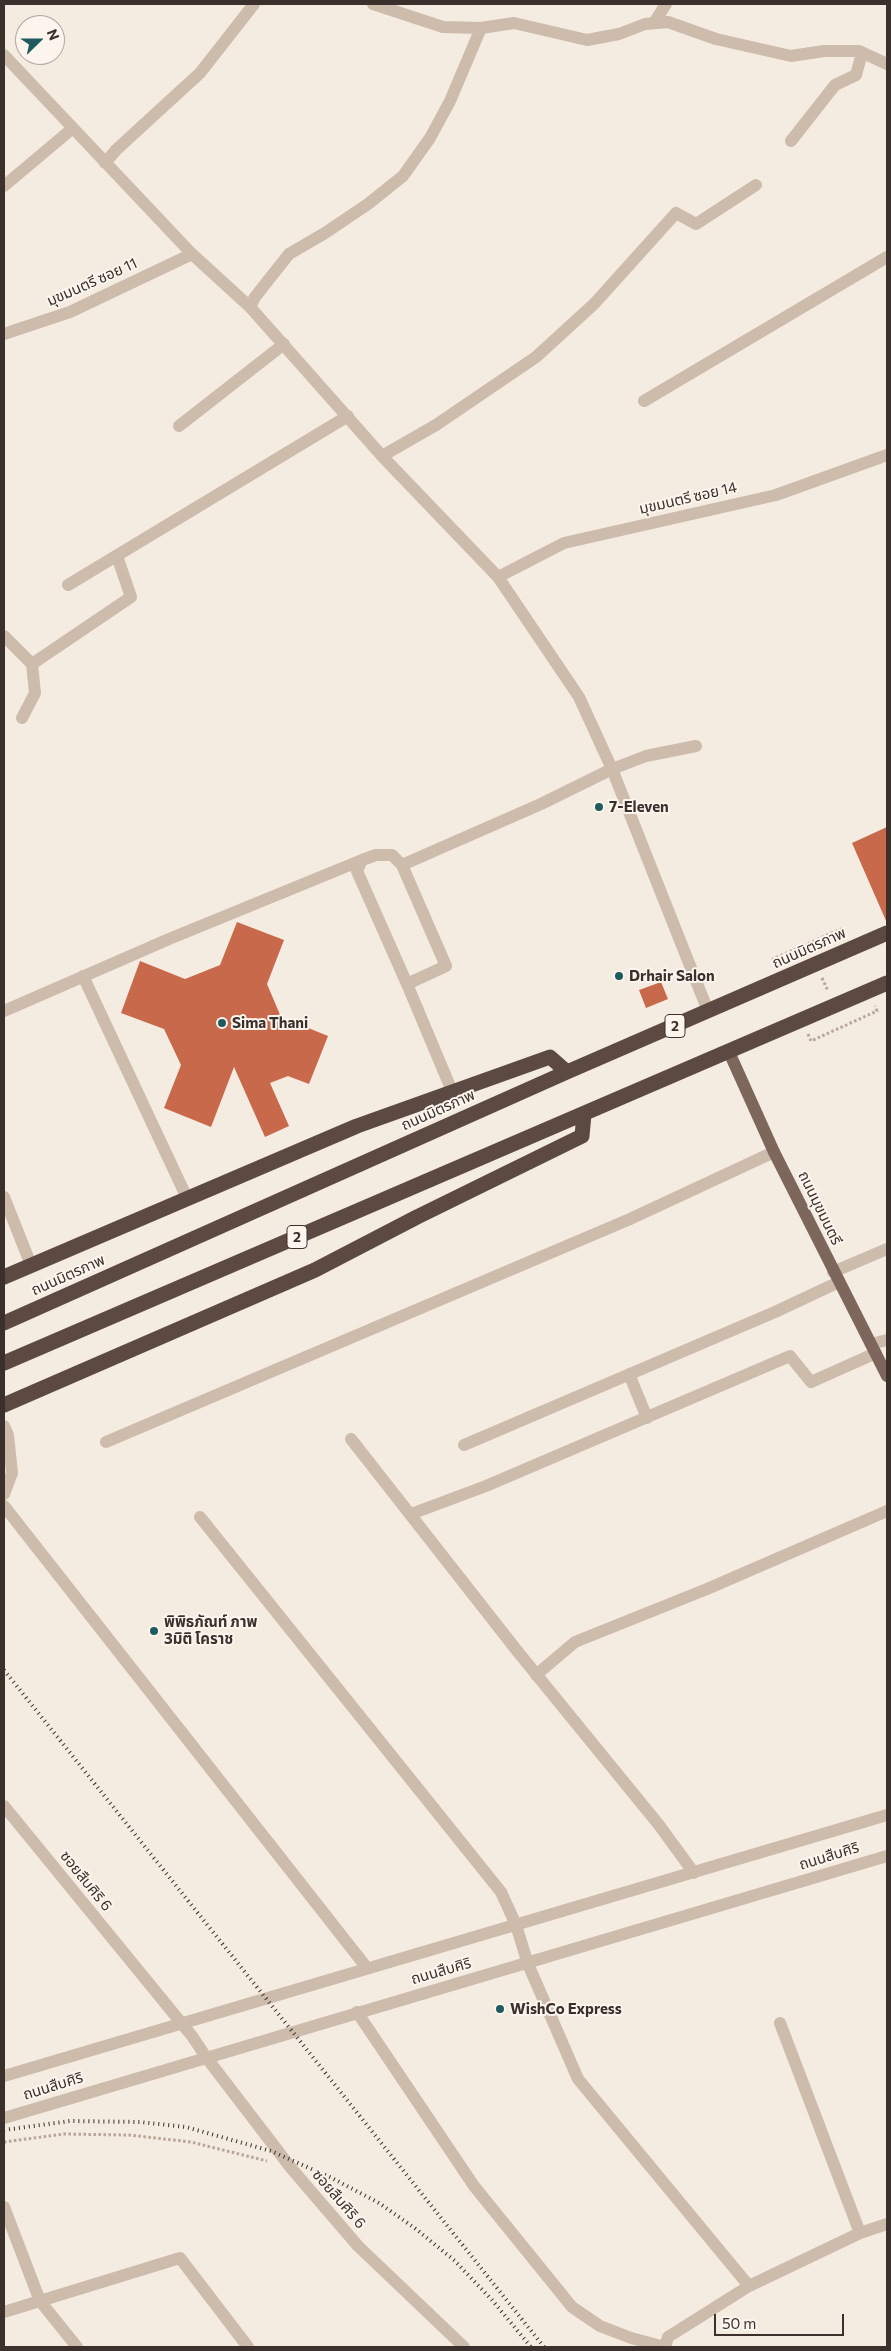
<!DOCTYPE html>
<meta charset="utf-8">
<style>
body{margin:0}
#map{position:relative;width:891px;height:2351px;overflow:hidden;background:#f4ebe1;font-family:Commissioner,sans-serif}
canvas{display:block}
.frame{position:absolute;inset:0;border:5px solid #3b302b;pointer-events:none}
.north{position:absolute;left:15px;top:15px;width:50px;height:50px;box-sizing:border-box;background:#fbf5ee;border:1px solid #aea6a0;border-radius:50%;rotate:68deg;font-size:14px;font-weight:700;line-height:20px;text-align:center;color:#3b302b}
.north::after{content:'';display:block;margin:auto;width:18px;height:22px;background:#1f5a5e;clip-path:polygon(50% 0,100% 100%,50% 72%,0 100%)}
.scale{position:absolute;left:714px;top:2314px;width:130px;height:22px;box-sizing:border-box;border:2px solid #3b302b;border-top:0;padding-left:6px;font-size:15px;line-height:18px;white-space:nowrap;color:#3b302b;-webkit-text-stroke:4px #fbf5ee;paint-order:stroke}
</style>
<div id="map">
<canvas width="891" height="2351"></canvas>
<div class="frame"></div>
<div class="north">N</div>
<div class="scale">50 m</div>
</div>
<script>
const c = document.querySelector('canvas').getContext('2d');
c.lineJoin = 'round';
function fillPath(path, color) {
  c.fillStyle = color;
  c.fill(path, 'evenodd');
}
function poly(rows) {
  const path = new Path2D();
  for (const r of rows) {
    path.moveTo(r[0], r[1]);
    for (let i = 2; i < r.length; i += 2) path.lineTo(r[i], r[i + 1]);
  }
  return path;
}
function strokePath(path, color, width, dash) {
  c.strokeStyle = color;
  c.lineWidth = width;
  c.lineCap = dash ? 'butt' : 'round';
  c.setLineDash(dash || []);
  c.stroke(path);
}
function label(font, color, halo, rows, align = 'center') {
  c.font = font + ' Commissioner,"Noto Sans Thai",sans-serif';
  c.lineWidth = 4;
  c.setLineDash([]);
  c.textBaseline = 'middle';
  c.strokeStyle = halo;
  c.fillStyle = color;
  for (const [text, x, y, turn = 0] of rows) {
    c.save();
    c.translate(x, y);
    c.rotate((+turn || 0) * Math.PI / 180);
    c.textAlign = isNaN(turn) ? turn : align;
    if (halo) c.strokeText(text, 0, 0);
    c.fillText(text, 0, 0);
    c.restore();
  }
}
const building = poly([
 [887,827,887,923,852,843],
 [237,922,284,940,267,984,281,1017,328,1036,309,1084,288,1076,270,1083,289,1126,265,1137,234,1067,211,1127,164,1108,181,1065,164,1029,121,1013,140,961,185,979,220,965],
 [661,982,668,999,646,1008,639,990]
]);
const path = poly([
 [776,965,773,959,841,929,844,937],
 [822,978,828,991],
 [808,1034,811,1041,877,1011,875,1006],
 [4,2142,64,2134,129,2135,191,2142,267,2161]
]);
const minor = poly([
 [373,4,443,27,481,28,514,23,587,40,619,34,645,24,668,22,716,39,791,56,824,51,859,51,887,64],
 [654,23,666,4],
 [4,55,192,254,250,307,382,456,498,577,579,697,612,769,708,1011],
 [791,141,835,85,856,75,862,53],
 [105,163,116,150,200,73,254,4],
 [4,186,73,128],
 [250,307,255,297,289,254,325,233,368,204,403,176,430,138,450,101,481,28],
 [4,334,70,312,192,254],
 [644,401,887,257],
 [179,426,284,344],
 [382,456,436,425,536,357,594,304,676,213,696,224,756,185],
 [498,577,564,543,776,495,887,455],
 [68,585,348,416],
 [4,636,32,664],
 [22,718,35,693,32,664,131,597,117,556],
 [402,865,392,855,376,855,362,860,357,871,407,984],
 [83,976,187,1198],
 [4,1011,169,939,362,860],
 [452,1091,407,984,446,966,402,865,541,804,612,769,646,756,696,746],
 [4,1197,31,1265],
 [833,1272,887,1249],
 [871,1344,887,1340],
 [629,1374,647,1418],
 [4,1426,8,1435,12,1473,4,1494],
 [351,1439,518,1652,659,1825,694,1873],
 [106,1442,630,1219,774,1152],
 [464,1445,775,1312,839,1282],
 [4,1506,367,1968],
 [411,1514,486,1486,790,1356,811,1382,876,1353],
 [200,1517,501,1892,516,1925,528,1964,578,2079,749,2286],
 [536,1675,575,1642,707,1589,887,1511],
 [4,1806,192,2036,206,2057,291,2168,358,2246,464,2347],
 [357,2012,474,2186,572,2307,600,2326,631,2338,665,2347],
 [780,2023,860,2233],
 [4,2076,887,1815],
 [4,2118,887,1856],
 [4,2207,40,2301,77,2347],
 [4,2312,180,2258,248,2347],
 [665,2347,668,2337,749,2286,860,2233,887,2224]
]);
const major = poly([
 [729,1052,774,1152,887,1376]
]);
const highway = poly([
 [4,1277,357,1126,550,1057,567,1072],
 [4,1323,567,1072,887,933],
 [4,1363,887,983],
 [4,1405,315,1270,417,1217,582,1136,584,1114]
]);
const rail = poly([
 [4,1670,544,2347],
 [4,2130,70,2121,140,2122,186,2127,271,2151,332,2178,379,2203,416,2229,455,2261,492,2300,531,2347]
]);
const markers = [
 [599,807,5,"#1f5a5e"],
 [619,976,5,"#1f5a5e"],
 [222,1023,5,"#1f5a5e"],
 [154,1631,5,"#1f5a5e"],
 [500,2009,5,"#1f5a5e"]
];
const shields = [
 [675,1026,20],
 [297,1237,20]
];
const shieldNames = [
 ["2",675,1026],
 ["2",297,1237]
];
const streetNames = [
 ["มุขมนตรี ซอย 11",92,282,-24],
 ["มุขมนตรี ซอย 14",688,498,-13],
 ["ถนนมิตรภาพ",809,948,-24],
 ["ถนนมิตรภาพ",438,1110,-24],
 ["ถนนมุขมนตรี",820,1208,64],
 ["ถนนมิตรภาพ",68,1275,-24],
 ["ถนนสืบศิริ",829,1856,-17],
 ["ซอยสืบศิริ 6",86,1881,51],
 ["ถนนสืบศิริ",441,1971,-16],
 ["ถนนสืบศิริ",53,2086,-17],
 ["ซอยสืบศิริ 6",339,2199,49]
];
const poiNames = [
 ["7-Eleven",609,807],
 ["Drhair Salon",629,976],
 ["Sima Thani",232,1023],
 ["พิพิธภัณท์ ภาพ",164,1622],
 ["3มิติ โคราช",164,1639],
 ["WishCo Express",510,2009]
];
fillPath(building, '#c8694b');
strokePath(path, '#b9a596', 3, [2.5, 2.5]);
strokePath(minor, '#cdbbac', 12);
strokePath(major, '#7d675c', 12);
strokePath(highway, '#5c4a42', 15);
strokePath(rail, '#3b302b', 4, [1, 4]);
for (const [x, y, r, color] of markers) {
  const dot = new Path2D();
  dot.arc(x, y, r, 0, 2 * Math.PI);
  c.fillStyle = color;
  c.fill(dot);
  strokePath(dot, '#fbf5ee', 2);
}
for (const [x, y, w] of shields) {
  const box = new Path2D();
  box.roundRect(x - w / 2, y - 11.5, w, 23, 4);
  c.fillStyle = '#fbf5ee';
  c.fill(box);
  strokePath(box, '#3b302b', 1);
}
label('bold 14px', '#3b302b', null, shieldNames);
label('15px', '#3b302b', '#fbf5ee', streetNames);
label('bold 15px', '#3b302b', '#fbf5ee', poiNames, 'left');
</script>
